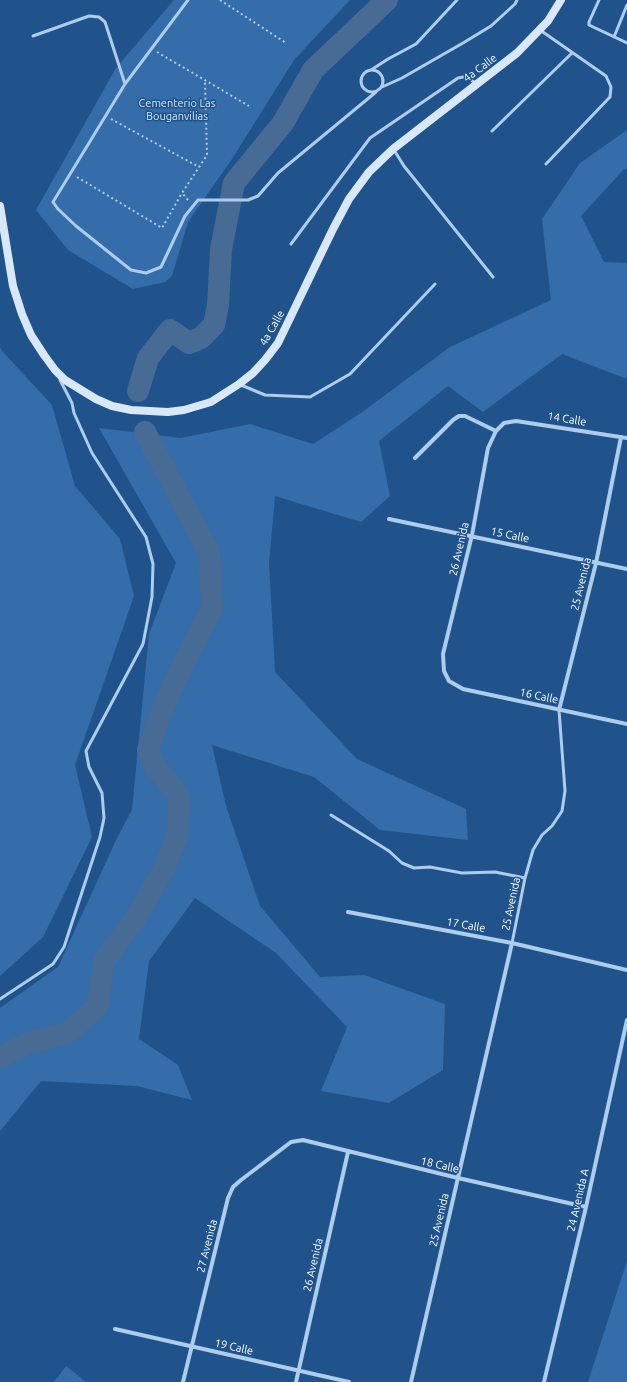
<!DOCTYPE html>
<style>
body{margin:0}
canvas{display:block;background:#20538c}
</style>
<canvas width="627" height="1382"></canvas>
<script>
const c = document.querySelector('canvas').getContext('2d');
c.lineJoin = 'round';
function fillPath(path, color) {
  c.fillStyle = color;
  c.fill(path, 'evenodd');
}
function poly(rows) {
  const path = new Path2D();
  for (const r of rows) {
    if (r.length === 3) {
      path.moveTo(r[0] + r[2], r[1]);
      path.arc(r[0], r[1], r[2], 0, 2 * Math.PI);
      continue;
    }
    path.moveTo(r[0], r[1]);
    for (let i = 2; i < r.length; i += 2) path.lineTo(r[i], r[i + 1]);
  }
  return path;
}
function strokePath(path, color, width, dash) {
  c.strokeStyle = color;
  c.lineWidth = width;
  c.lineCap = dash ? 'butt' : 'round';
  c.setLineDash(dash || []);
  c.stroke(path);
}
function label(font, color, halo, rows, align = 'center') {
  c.font = font + ' Ubuntu,sans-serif';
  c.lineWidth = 3;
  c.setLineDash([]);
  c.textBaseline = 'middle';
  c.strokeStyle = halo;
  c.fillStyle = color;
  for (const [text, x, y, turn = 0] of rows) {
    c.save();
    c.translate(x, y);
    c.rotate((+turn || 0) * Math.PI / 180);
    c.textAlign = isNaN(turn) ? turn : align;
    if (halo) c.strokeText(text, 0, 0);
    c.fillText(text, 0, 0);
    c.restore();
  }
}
const green = poly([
 [174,0,350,0,294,60,232,159,188,222,172,276,165,282,133,289,68,250,36,210,116,68],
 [627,130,627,169,624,169,581,216,604,262,627,263,627,379,562,354,483,412,448,386,379,441,390,496,361,522,275,496,269,563,275,672,357,759,466,809,468,840,380,830,314,777,212,745,226,806,260,906,320,977,364,975,445,1004,443,1070,389,1103,321,1091,347,1027,276,953,195,898,149,961,139,1039,178,1065,192,1100,137,1086,41,1081,0,1131,0,1008,58,967,117,838,132,810,149,634,176,563,99,428,181,438,250,424,313,444,361,413,450,347,551,300,542,219,580,163],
 [0,347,2,351,52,405,75,486,120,539,134,596,75,765,92,837,43,937,0,976],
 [627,1261,627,1382,588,1382],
 [66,1366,86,1382,54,1382]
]);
const river = poly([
 [138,391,148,358,170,330,189,343,201,338,214,325,218,305,221,249,234,183,283,123,313,70,387,0],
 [0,1058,27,1043,66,1034,98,1006,104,961,135,919,163,871,177,837,179,796,156,768,148,750,160,716,181,668,212,608,209,552,182,502,145,432]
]);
const path = poly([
 [220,0,286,43],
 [157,52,249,106],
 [111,119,199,167],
 [77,177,162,228,182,193],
 [188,200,182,193,207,155,205,80]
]);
const service = poly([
 [188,0,125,84,53,202,58,209,76,226,131,270,146,273,161,267,185,216,198,200,248,200,258,196,278,173,376,92],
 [599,0,589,22,589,25,627,43],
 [540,30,606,76,611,87,610,97,546,164],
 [33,36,89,16,99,17,105,22,125,84],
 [614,37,627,5],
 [371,70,388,59,416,44,457,0],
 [372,81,11],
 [382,87,402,78,463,43,491,26,515,4,517,0],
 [492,131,572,53],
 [394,150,404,166,493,277],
 [291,244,370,138,458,78,463,77,467,77,475,83],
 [241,385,265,395,310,397,350,374,435,284],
 [331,815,389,851,402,863,414,868,430,867,462,873,495,872,525,878],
 [512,943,525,878,533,850,542,835,552,826,562,811,565,791,559,710],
 [0,999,53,964,64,947,100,837,104,818,102,793,89,767,86,751,143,644,152,597,153,564,146,537,92,453,74,413,72,403,60,380]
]);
const minor = poly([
 [627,438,516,421,504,423,496,431,488,448,472,535,443,654,444,671,449,681,463,689,627,724],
 [415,458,453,420,459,416,465,416,496,431],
 [389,519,627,569],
 [559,710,596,563,621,437],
 [348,912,512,943,627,970],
 [115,1329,349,1382],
 [183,1382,228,1198,233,1187,241,1180,291,1142,303,1140,458,1178,586,1207],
 [296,1382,348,1152],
 [411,1382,512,943],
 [544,1382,586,1207,627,1020]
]);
const secondary = poly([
 [0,206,13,286,22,314,31,335,44,355,55,370,65,380,96,399,112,406,131,410,168,412,184,410,211,402,239,384,253,373,265,360,278,343,333,229,349,199,369,172,393,149,517,53,548,21,561,0]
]);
const streetNames = [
 ["4a Calle",480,68,-37],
 ["4a Calle",272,328,-60],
 ["14 Calle",567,419,9],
 ["15 Calle",510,535,12],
 ["26 Avenida",459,549,-77],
 ["25 Avenida",581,584,-76],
 ["16 Calle",539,696,12],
 ["25 Avenida",511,904,-78],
 ["17 Calle",466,925,10],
 ["18 Calle",440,1165,13],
 ["24 Avenida A",578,1200,-77],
 ["25 Avenida",439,1220,-77],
 ["27 Avenida",207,1246,-76],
 ["26 Avenida",313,1265,-77],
 ["19 Calle",234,1347,13]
];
const parkNames = [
 ["Cementerio Las",177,103],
 ["Bouganvilias",177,116]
];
fillPath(green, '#346da9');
strokePath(river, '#476b94', 22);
strokePath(path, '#aeccec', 2, [2, 3]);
strokePath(service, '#aeccec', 3);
strokePath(minor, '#aeccec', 4);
strokePath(secondary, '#d9e8f9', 8);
label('11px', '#fff', '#20538c', streetNames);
label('11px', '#d3e5f9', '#20538c', parkNames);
</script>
